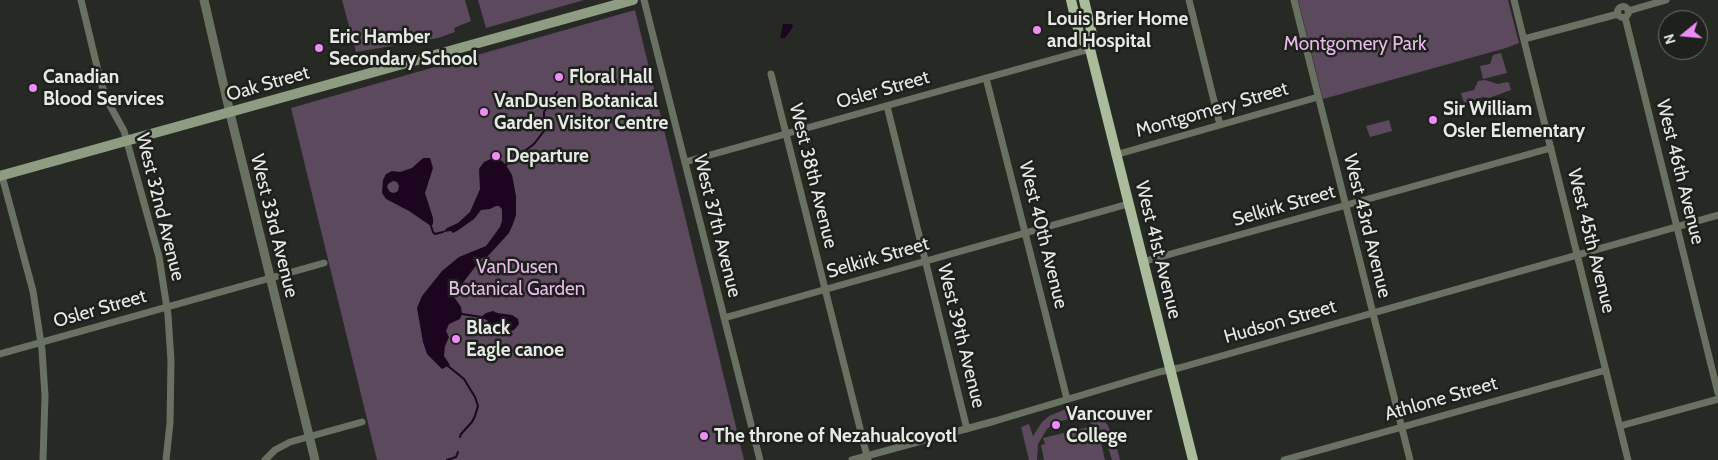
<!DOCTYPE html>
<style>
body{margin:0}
#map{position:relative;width:1718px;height:460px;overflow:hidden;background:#262924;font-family:Cabin,sans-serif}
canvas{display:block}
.north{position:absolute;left:1658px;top:10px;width:50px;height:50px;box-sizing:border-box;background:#1d201b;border:1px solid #6e706c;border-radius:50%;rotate:253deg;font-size:14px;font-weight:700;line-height:20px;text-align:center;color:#e7e9e6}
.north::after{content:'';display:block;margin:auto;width:18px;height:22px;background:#ee8bf7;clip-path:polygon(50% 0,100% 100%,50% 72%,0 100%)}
</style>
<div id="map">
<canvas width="1718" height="460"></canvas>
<div class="north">N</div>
</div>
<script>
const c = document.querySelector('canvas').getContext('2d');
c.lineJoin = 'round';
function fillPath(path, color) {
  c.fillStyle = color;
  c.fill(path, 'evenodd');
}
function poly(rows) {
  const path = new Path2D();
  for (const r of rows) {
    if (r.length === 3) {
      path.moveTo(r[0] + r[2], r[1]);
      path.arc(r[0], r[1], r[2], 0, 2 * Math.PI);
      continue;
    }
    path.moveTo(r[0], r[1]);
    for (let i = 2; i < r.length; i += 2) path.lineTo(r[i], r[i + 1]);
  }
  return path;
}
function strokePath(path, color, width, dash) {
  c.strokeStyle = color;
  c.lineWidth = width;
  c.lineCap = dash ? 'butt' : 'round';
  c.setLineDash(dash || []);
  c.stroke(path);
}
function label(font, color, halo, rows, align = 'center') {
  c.font = font + ' Cabin,sans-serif';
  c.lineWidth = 5;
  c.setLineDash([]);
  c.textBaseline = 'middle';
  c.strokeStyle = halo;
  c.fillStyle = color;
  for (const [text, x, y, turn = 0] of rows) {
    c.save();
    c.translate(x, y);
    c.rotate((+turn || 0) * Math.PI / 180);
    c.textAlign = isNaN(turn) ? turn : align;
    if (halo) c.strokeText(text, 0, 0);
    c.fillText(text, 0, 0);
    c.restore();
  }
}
const green = poly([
 [342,0,465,0,471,21,454,28,455,32,438,38,356,52],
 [478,0,584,0,486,28],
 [1298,0,1508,0,1519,43,1506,48,1323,99],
 [635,10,744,460,377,460,291,108],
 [1501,53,1507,73,1483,79,1480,66,1490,64,1493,55],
 [1485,80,1498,84,1507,82,1509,83,1511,90,1489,98,1483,97,1464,103,1461,93,1474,90,1478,81],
 [1389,120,1392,131,1370,137,1366,126],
 [1075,408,1092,413,1107,424,1115,441,1120,460,1112,460,1105,438,1098,428,1089,422,1073,418,1056,422,1047,429,1038,444,1037,460,1029,460,1021,427,1029,424,1033,436,1042,422,1049,416,1066,409],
 [1092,426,1093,431,1098,430,1105,460,1044,460,1041,445,1045,444,1043,438]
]);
const water = poly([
 [783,24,792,24,793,27,785,38,780,38],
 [423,158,430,158,433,168,425,193,433,218,433,224,431,226,409,211,386,199,382,193,383,180,386,174,392,171,400,172,412,168],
 [393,181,397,182,399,186,398,191,394,193,390,192,387,187,388,184],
 [493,158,502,161,506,165,512,175,516,196,516,215,513,224,509,233,487,257,482,258,455,293,454,297,461,307,462,314,460,319,449,324,446,331,449,337,445,346,444,356,450,365,442,369,427,354,423,342,417,308,422,296,442,271,459,257,486,246,500,227,502,221,502,209,499,206,496,206,490,209,481,210,474,219,457,231,453,233,451,231,443,232,447,228,458,223,470,212,480,189,479,169,484,162],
 [493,311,497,313,512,315,518,319,519,324,514,330,503,333,499,332,490,326,487,320,482,318,481,317,486,313]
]);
const stream = poly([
 [506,165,534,144,544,131,544,112,557,92],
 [431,226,433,232,435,234,443,232],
 [462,314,481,317],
 [448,366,464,379,475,397,478,406,475,416,472,422,461,434,460,437],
 [447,460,456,457,458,452]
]);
const minor = poly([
 [81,0,101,83,108,102,124,131,159,257,168,315,171,361,170,423,166,460],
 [644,0,760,460],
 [1189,0,1220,125],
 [1294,0,1410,460],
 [1514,0,1628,460],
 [1623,12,5.5],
 [1628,11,1666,0],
 [1625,17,1718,393],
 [1524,39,1618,14],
 [771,74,868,460],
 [986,78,1067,399],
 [887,106,967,429],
 [1115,155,1318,97],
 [685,162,1090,49],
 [2,176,33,291,42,350,45,396,43,460],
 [1142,262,1551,148],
 [724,318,1128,204],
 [0,354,324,263],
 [1620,426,1718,399],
 [265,460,275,450,290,442,362,422],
 [852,460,995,421,1159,372,1179,368,1718,215],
 [1284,460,1606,370]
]);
const tertiary = poly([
 [204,0,230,113,315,460]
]);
const secondary = poly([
 [0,176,633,0]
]);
const primary = poly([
 [1071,0,1080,37,1090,49,1193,460],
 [1084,0,1092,34,1090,49]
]);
const markers = [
 [1037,30,5,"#ee8bf7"],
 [319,48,5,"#ee8bf7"],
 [559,77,5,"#ee8bf7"],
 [33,88,5,"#ee8bf7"],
 [484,112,5,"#ee8bf7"],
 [1433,120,5,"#ee8bf7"],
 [496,156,5,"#ee8bf7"],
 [456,339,5,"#ee8bf7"],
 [1056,425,5,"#ee8bf7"],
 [704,436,5,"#ee8bf7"]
];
const poiNames = [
 ["Louis Brier Home",1047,19],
 ["and Hospital",1047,41],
 ["Eric Hamber",329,37],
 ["Secondary School",329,59],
 ["Canadian",43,77],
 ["Blood Services",43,99],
 ["Floral Hall",569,77],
 ["VanDusen Botanical",494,101],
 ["Garden Visitor Centre",494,123],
 ["Sir William",1443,109],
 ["Osler Elementary",1443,131],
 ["Departure",506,156],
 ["Black",466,328],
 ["Eagle canoe",466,350],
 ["Vancouver",1066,414],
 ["College",1066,436],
 ["The throne of Nezahualcoyotl",714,436]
];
const parkNames = [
 ["Montgomery Park",1355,44],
 ["VanDusen",517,267],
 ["Botanical Garden",517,289]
];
const streetNames = [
 ["Oak Street",268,84,-16],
 ["Osler Street",883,90,-16],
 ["Montgomery Street",1212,110,-16],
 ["West 46th Avenue",1680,172,76],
 ["West 38th Avenue",813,176,76],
 ["Selkirk Street",1284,206,-16],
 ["West 32nd Avenue",160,207,76],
 ["West 33rd Avenue",274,226,76],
 ["West 37th Avenue",717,226,76],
 ["West 43rd Avenue",1367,226,76],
 ["West 40th Avenue",1043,235,76],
 ["West 45th Avenue",1591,241,76],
 ["West 41st Avenue",1158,250,76],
 ["Selkirk Street",878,258,-16],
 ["Osler Street",100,309,-16],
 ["Hudson Street",1280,322,-16],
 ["West 39th Avenue",961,336,76],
 ["Athlone Street",1441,399,-16]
];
fillPath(green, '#5c495d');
fillPath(water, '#1c051e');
strokePath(stream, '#1c051e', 2);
strokePath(minor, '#697262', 7);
strokePath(tertiary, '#697262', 9);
strokePath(secondary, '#8e9c82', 10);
strokePath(primary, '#aabc9b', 10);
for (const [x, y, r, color] of markers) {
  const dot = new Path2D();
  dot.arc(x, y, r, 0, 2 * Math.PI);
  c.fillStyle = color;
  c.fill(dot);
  strokePath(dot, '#1d201b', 2);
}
label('bold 19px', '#e7e9e6', '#1d201b', poiNames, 'left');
label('19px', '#eab9ee', '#1d201b', parkNames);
label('19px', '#e7e9e6', '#1d201b', streetNames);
</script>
